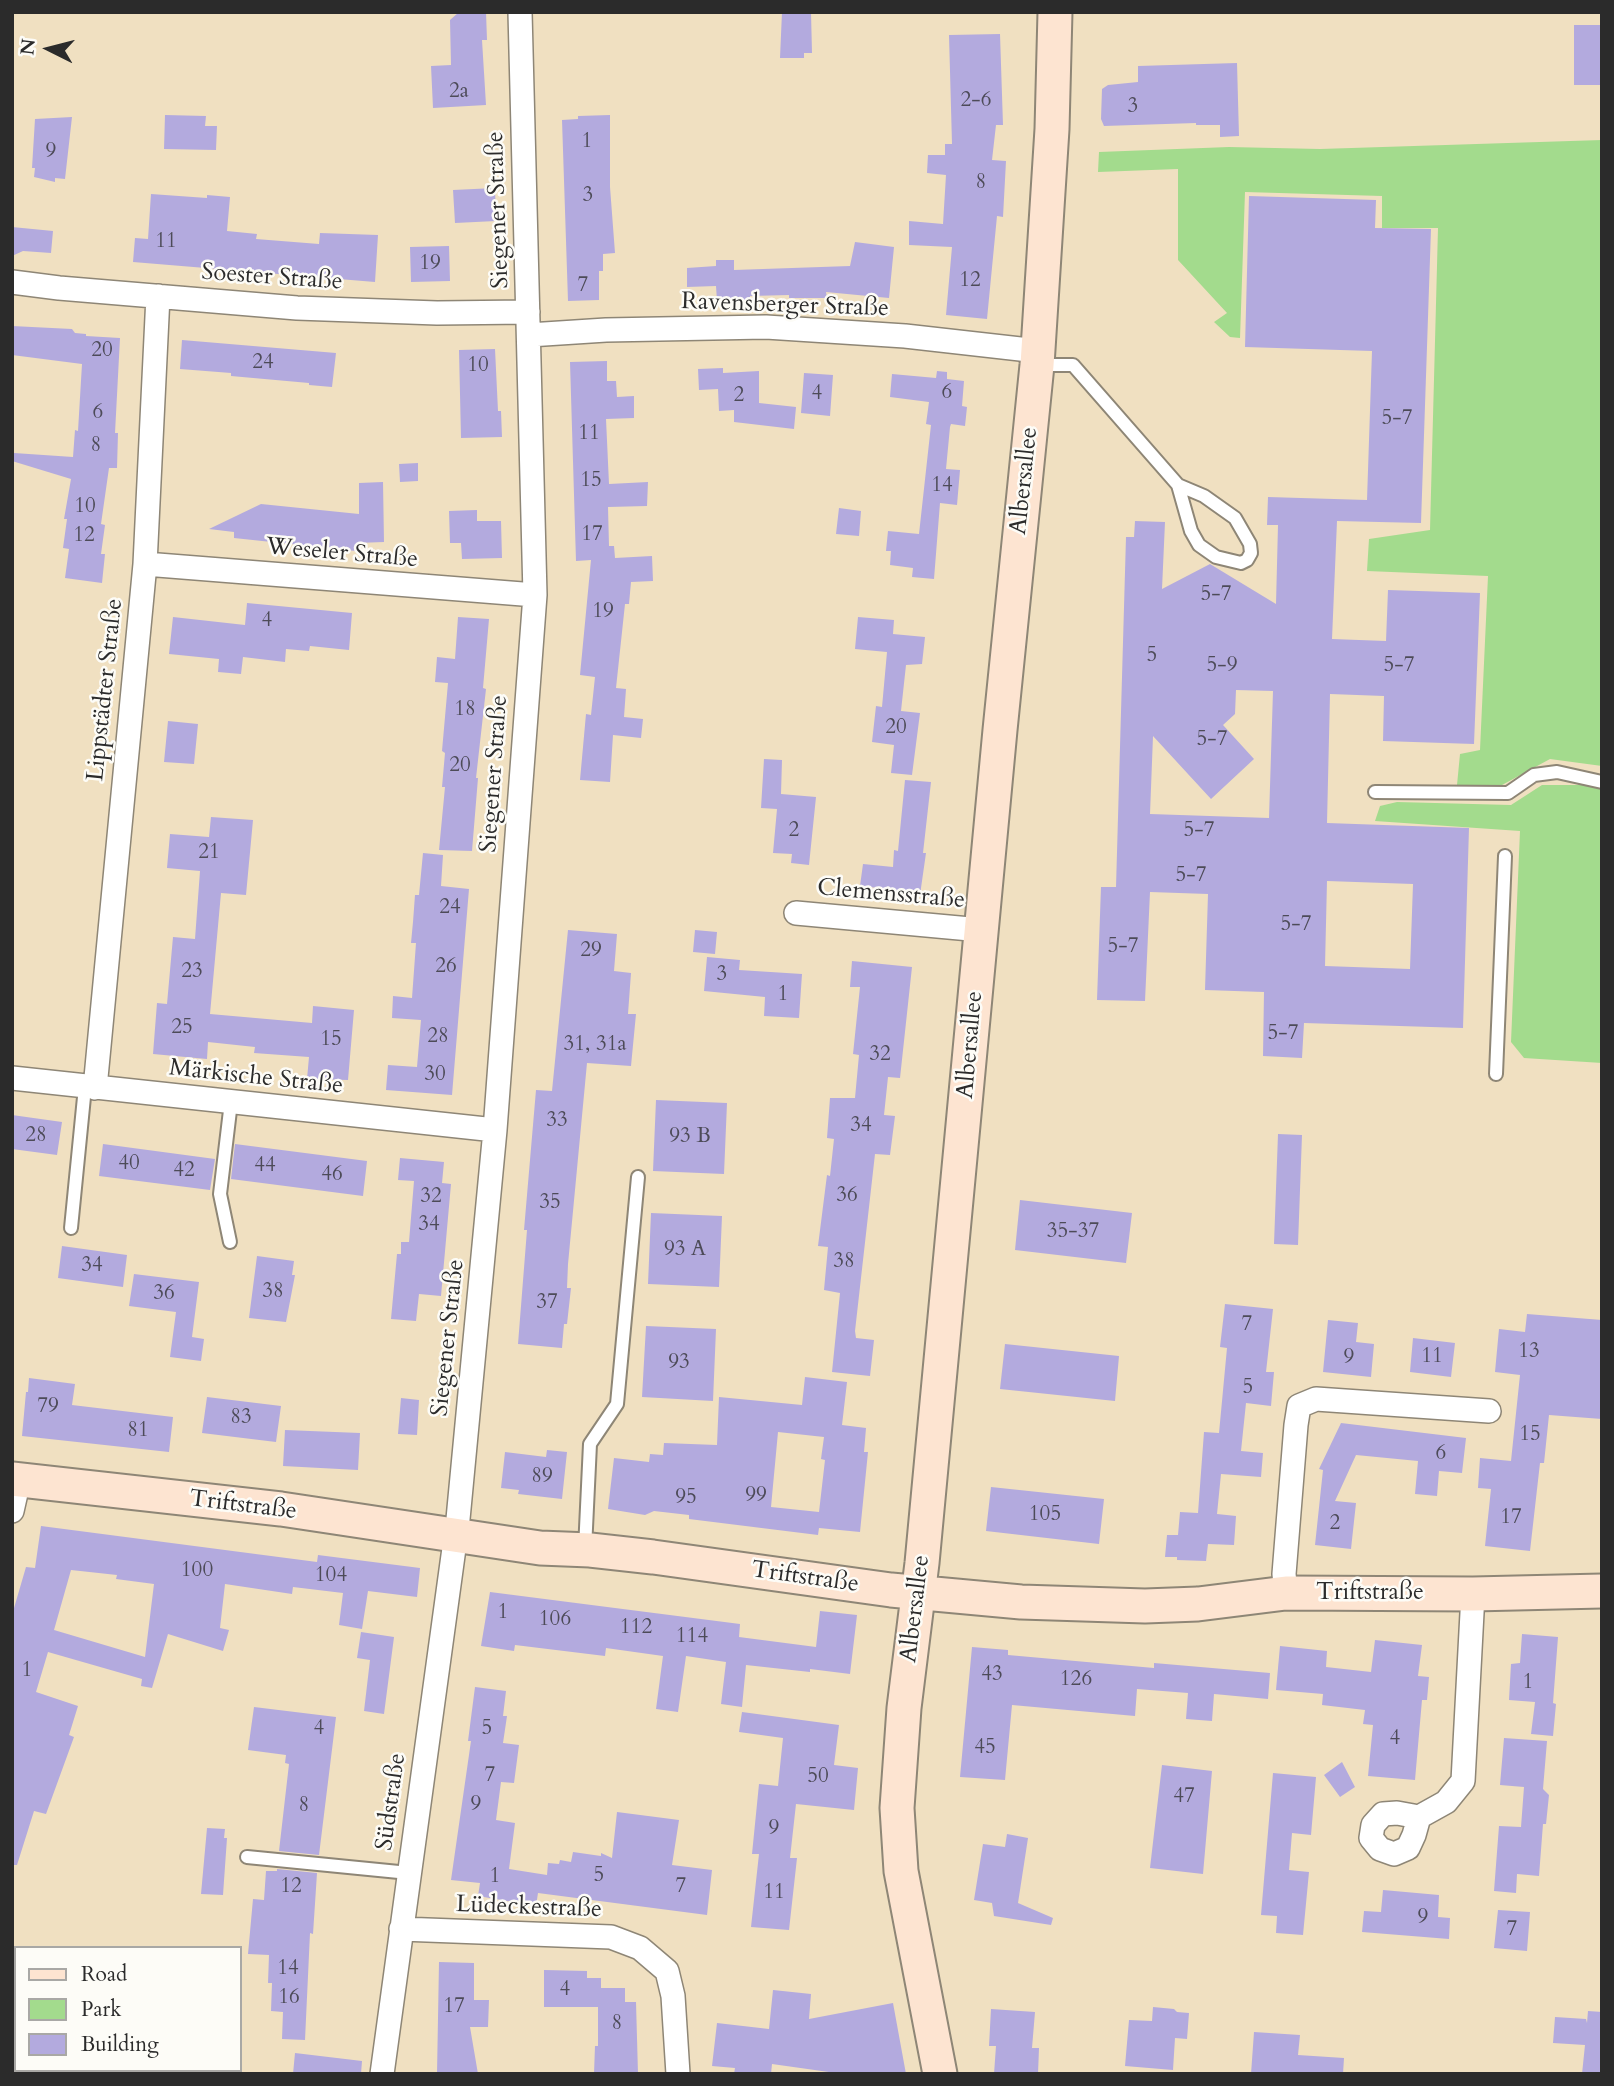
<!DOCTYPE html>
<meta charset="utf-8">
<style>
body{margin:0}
#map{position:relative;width:1614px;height:2086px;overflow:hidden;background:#f0e0c1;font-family:Cardo,serif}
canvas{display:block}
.frame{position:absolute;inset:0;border:14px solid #2b2b2b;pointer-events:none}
.legend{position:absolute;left:14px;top:1946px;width:228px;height:126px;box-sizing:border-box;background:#fdfcf7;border:2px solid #a9a8a5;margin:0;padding:9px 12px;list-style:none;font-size:21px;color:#2b2b2b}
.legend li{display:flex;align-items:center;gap:14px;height:35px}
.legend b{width:35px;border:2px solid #a9a8a5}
.north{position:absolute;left:14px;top:14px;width:70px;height:70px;-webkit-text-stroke:5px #fdfcf7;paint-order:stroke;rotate:276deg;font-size:19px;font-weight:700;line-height:28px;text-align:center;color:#2b2b2b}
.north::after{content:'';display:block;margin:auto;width:24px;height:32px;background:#2b2b2b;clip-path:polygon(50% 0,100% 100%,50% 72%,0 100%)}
</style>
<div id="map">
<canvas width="1614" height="2086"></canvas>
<div class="frame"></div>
<ul class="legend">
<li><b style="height:9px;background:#fde4d1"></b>Road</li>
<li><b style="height:19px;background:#a3db8d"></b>Park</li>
<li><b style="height:19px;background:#b3aade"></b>Building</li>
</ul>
<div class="north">N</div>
</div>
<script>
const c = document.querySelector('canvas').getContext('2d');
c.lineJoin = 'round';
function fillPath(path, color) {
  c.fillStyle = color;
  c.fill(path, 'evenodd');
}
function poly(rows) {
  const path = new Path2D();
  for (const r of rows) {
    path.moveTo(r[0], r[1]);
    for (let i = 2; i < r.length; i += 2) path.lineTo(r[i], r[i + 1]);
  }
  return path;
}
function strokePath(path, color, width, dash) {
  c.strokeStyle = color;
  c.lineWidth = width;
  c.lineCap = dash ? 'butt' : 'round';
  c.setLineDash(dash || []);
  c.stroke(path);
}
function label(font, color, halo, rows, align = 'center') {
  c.font = font + ' Cardo,serif';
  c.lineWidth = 5;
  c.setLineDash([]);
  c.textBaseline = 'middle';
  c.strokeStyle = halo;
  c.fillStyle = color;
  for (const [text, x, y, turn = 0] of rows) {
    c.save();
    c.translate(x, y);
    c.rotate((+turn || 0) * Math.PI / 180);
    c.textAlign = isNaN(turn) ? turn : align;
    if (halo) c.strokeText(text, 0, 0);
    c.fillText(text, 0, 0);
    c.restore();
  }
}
const green = poly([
 [1602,140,1602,766,1550,759,1502,785,1457,785,1460,754,1480,750,1488,576,1367,571,1369,539,1430,530,1438,228,1382,228,1382,196,1245,192,1240,338,1230,337,1214,322,1227,313,1178,260,1178,169,1098,172,1099,152,1229,147,1320,149],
 [1542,785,1590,785,1602,788,1602,1063,1524,1058,1511,1042,1520,831,1375,821,1380,806,1397,802,1511,805]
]);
const building = poly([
 [486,12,487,40,482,40,486,105,433,108,431,66,451,65,450,20,458,13],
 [782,12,811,12,812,53,804,53,804,58,780,58],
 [1574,25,1602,25,1602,85,1574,85],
 [1000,34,1003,125,996,125,992,160,1006,161,1003,217,997,216,987,319,946,315,952,247,909,245,909,221,943,224,946,175,927,173,928,155,945,155,945,144,952,144,949,35],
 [1237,63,1239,136,1220,137,1220,125,1196,125,1196,123,1104,126,1101,119,1102,89,1108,85,1138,82,1138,66],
 [165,115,206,116,205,126,217,126,216,150,164,149],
 [610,115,610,187,615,253,603,254,603,271,599,271,599,300,568,301,562,120,578,119,578,116],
 [72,117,65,179,55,178,55,182,34,177,35,168,32,168,35,119],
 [495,188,496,221,455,223,453,190],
 [151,194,207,198,207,195,230,197,227,231,257,234,256,239,319,244,320,233,378,235,375,282,133,262,135,238,148,239],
 [1249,196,1376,200,1375,228,1431,229,1421,523,1337,521,1332,639,1386,641,1388,590,1480,593,1474,744,1383,741,1384,696,1330,694,1327,823,1469,828,1463,1028,1304,1023,1302,1058,1263,1056,1264,992,1205,990,1208,894,1150,892,1145,1001,1097,1000,1101,887,1116,887,1126,537,1134,537,1135,521,1165,522,1162,589,1210,564,1276,604,1278,525,1267,525,1268,497,1367,500,1372,351,1245,347],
 [1236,690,1273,691,1269,818,1150,814,1153,736,1211,799,1254,759,1223,725,1235,714],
 [1327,881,1413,884,1410,969,1325,966],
 [12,227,53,231,51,253,23,251,12,256],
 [855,242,894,247,889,298,826,292,827,298,789,298,789,295,750,296,750,300,717,301,716,286,687,287,687,268,716,266,716,260,734,260,734,270,850,266],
 [449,246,450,281,411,282,410,247],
 [12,326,72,329,75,333,86,334,86,336,120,338,115,433,118,433,117,468,109,468,101,524,105,525,101,554,105,554,102,583,65,578,69,549,63,548,67,519,64,519,71,479,12,461,14,453,73,457,75,430,78,431,82,364,12,355],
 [182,340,336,353,332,387,309,385,309,383,231,376,231,373,180,369],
 [495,349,498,411,501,411,502,437,461,438,459,350],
 [607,361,607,381,616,381,617,397,634,396,634,418,606,419,609,484,648,482,647,506,608,507,609,546,614,546,615,558,652,556,653,581,631,582,629,604,625,604,616,688,626,689,624,717,643,719,641,738,613,735,610,782,580,780,586,714,591,715,595,677,580,675,591,560,576,561,570,362],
 [723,368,723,373,759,371,759,403,796,407,794,429,734,422,734,410,719,411,718,389,699,390,698,369],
 [937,371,947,372,947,379,964,381,962,406,967,407,965,426,951,424,950,427,946,469,960,470,957,505,940,503,934,579,912,577,913,568,890,565,891,551,886,551,888,531,919,534,931,425,926,424,929,402,890,397,892,374,936,378],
 [804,373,833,375,830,416,801,413],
 [418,463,418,481,400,482,399,464],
 [383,482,384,542,357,543,356,551,234,538,234,532,209,529,261,504,359,514,359,483],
 [839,508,861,511,859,536,836,534],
 [477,510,477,521,501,521,502,558,462,559,461,543,450,543,449,511],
 [247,603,352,613,349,650,310,646,309,651,286,649,285,662,243,657,241,674,218,672,219,659,169,654,173,617,245,625],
 [458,617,489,619,483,688,486,689,476,778,478,778,472,851,439,850,445,787,442,787,445,753,442,751,448,683,435,682,436,670,437,657,455,659],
 [858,617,894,620,893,634,925,637,922,664,906,665,901,711,920,713,912,775,891,773,894,745,872,742,876,706,882,707,887,652,855,649],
 [168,721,198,724,194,764,164,762],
 [764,759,782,760,781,794,816,797,809,865,791,863,792,854,773,853,777,809,761,808],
 [905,780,931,782,923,853,926,853,920,895,887,892,887,889,860,886,863,864,893,867,894,850,898,851],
 [211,817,253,820,246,895,221,893,210,1014,312,1023,313,1006,354,1010,348,1080,307,1079,309,1057,254,1053,255,1047,208,1042,207,1059,153,1054,157,1003,167,1004,173,937,195,939,200,871,167,868,170,834,209,837],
 [423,853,443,855,441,886,469,889,452,1095,386,1090,388,1065,417,1067,421,1020,392,1018,393,996,412,998,416,943,411,943,413,922,415,895,419,895],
 [568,930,617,934,614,971,631,973,628,1014,636,1014,631,1066,587,1063,568,1264,567,1288,571,1288,567,1324,564,1324,562,1348,518,1344,527,1230,524,1230,536,1090,552,1091],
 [695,930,717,932,715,954,693,952],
 [707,957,740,960,739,970,802,974,799,1018,764,1016,765,997,704,991],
 [852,961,912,967,900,1078,888,1077,884,1115,895,1116,890,1155,875,1154,855,1331,856,1338,874,1340,870,1376,832,1372,840,1293,824,1290,828,1247,818,1246,827,1175,830,1176,834,1139,827,1138,830,1098,855,1098,859,1055,853,1054,860,987,850,987],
 [656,1100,727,1103,724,1174,653,1171],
 [12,1115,62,1122,57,1155,12,1149],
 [1278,1134,1302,1135,1298,1245,1274,1244],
 [103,1144,215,1159,210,1190,99,1176],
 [235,1144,367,1161,363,1196,231,1179],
 [400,1158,444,1162,442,1183,451,1184,441,1296,419,1294,416,1321,391,1319,397,1254,401,1254,401,1242,409,1242,414,1181,398,1180],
 [1020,1200,1132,1213,1126,1263,1015,1250],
 [651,1213,722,1216,719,1287,648,1284],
 [62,1246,127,1255,123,1287,58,1278],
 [257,1256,294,1261,292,1275,295,1275,286,1322,249,1318],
 [134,1274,199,1282,192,1337,204,1339,201,1361,170,1357,176,1312,129,1306],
 [1225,1304,1273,1309,1266,1372,1274,1372,1271,1406,1246,1403,1241,1451,1263,1453,1261,1477,1221,1474,1217,1514,1236,1516,1234,1545,1208,1544,1206,1561,1177,1560,1177,1557,1165,1557,1167,1535,1178,1535,1180,1512,1198,1513,1204,1432,1219,1433,1227,1348,1220,1347],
 [1527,1314,1602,1320,1602,1419,1549,1415,1544,1463,1540,1463,1530,1551,1485,1546,1491,1489,1478,1488,1480,1458,1511,1461,1520,1375,1495,1372,1499,1329,1525,1332],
 [1328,1320,1358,1323,1356,1342,1374,1344,1371,1377,1323,1372],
 [646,1326,716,1329,713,1401,642,1397],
 [1413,1338,1455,1343,1451,1377,1410,1372],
 [1005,1344,1119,1356,1115,1401,1000,1389],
 [805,1377,847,1382,842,1425,866,1428,864,1452,868,1452,860,1532,819,1528,818,1535,689,1519,689,1515,654,1511,645,1515,608,1509,614,1458,649,1462,650,1454,663,1455,664,1443,717,1445,719,1397,802,1405],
 [778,1432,824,1437,821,1459,825,1460,819,1512,771,1507],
 [29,1378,75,1384,72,1405,173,1417,169,1452,22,1436,26,1392,28,1392],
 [207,1397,281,1406,276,1442,202,1433],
 [401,1398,419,1400,417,1435,398,1434],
 [1341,1423,1466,1438,1462,1473,1439,1471,1437,1496,1415,1494,1418,1461,1356,1455,1335,1501,1356,1503,1351,1549,1315,1545,1323,1470,1319,1469],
 [285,1430,360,1433,358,1470,283,1466],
 [547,1450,567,1452,562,1499,518,1494,519,1490,501,1488,505,1452,546,1457],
 [991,1487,1104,1499,1099,1544,986,1531],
 [41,1526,317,1562,318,1555,420,1568,417,1597,368,1591,362,1629,339,1625,343,1593,293,1587,292,1594,225,1584,220,1628,229,1630,223,1651,168,1634,152,1688,141,1686,142,1679,48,1652,36,1692,78,1706,69,1735,74,1737,46,1814,34,1811,17,1865,12,1865,12,1615,26,1567,35,1568],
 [71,1570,117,1575,116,1579,154,1584,145,1657,54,1630],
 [490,1592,740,1624,739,1637,816,1647,820,1611,857,1615,850,1674,810,1669,810,1672,746,1665,742,1707,721,1704,726,1662,686,1656,678,1712,656,1709,663,1656,606,1648,605,1656,515,1645,514,1651,481,1646],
 [361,1632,394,1637,384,1714,364,1711,370,1660,357,1658],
 [1522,1634,1558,1637,1553,1703,1556,1704,1553,1736,1531,1734,1535,1702,1509,1700,1511,1664,1520,1663],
 [1375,1640,1422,1645,1418,1676,1429,1677,1427,1700,1422,1700,1415,1780,1368,1776,1373,1725,1363,1724,1365,1710,1322,1705,1323,1694,1276,1690,1280,1646,1327,1651,1326,1667,1371,1672],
 [972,1647,1008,1650,1008,1655,1154,1668,1154,1663,1270,1673,1268,1699,1214,1694,1212,1721,1186,1719,1188,1693,1137,1689,1135,1716,1012,1705,1005,1780,960,1777],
 [475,1687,506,1691,503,1716,507,1716,503,1743,519,1745,514,1783,501,1782,496,1820,515,1823,509,1869,547,1875,548,1863,559,1864,560,1860,571,1862,573,1852,601,1856,601,1853,612,1858,617,1812,679,1820,672,1865,712,1870,707,1915,538,1893,536,1906,478,1896,480,1883,451,1880,471,1741,468,1741],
 [254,1707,336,1717,319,1855,279,1851,289,1764,285,1763,286,1755,248,1750],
 [742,1712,839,1725,834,1765,858,1768,854,1810,796,1804,790,1858,797,1858,789,1930,751,1927,759,1854,752,1854,759,1784,778,1786,783,1738,739,1732],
 [1504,1738,1547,1741,1543,1789,1549,1795,1546,1824,1543,1824,1539,1876,1517,1874,1516,1893,1494,1891,1499,1826,1521,1827,1524,1787,1500,1785],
 [1342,1762,1355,1787,1340,1797,1324,1775],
 [1162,1765,1212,1771,1203,1874,1150,1868],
 [1273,1773,1316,1777,1311,1835,1292,1833,1289,1870,1309,1872,1303,1935,1276,1933,1277,1916,1261,1915],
 [207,1828,225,1829,224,1838,227,1838,223,1895,201,1894],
 [1007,1834,1028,1838,1018,1903,1053,1918,1051,1925,994,1916,992,1903,974,1900,983,1844,1005,1847],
 [277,1869,317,1873,313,1934,310,1933,305,2040,282,2039,283,2012,271,2011,272,1983,268,1983,269,1955,248,1954,253,1899,264,1900,266,1871,277,1871],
 [1383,1890,1439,1895,1438,1917,1450,1918,1449,1939,1362,1932,1364,1911,1381,1912],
 [1498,1910,1530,1912,1527,1951,1494,1948],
 [439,1962,474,1963,474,2000,489,2000,488,2027,470,2027,478,2074,437,2074],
 [544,1970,587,1971,587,1978,601,1978,601,1988,625,1988,625,2002,636,2002,638,2074,594,2074,595,2046,598,2046,598,2007,544,2007],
 [773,1990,811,1994,809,2019,893,2003,906,2074,843,2074,772,2064,771,2074,734,2074,735,2068,712,2066,717,2023,769,2029],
 [1153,2007,1174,2009,1177,2012,1189,2013,1187,2039,1175,2038,1173,2070,1125,2066,1129,2020,1152,2021],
 [991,2009,1035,2012,1032,2048,1039,2048,1038,2074,994,2074,996,2046,989,2046],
 [1588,2011,1602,2012,1602,2074,1582,2074,1585,2045,1553,2043,1555,2017,1586,2019,1587,2023],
 [1254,2032,1300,2035,1298,2055,1344,2058,1343,2074,1251,2074],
 [295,2053,362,2061,361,2074,293,2074]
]);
const lane = poly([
 [1037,365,1073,365,1178,485,1191,531,1199,545,1216,557,1241,563,1247,560,1251,553,1250,544,1235,518,1204,496,1178,485],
 [1375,792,1508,793,1534,775,1557,772,1602,782],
 [1496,1074,1505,856],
 [71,1228,85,1087],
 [230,1242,220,1194,231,1102],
 [585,1549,590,1444,617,1404,638,1177],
 [247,1857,409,1873]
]);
const street = poly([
 [12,282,59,288,297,308,437,313,528,312],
 [529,335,606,330,766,327,905,336,1038,351],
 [145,564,535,595],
 [796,913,981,930],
 [12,1078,495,1130],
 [95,1088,145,564,158,296],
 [12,1511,19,1480],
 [1286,1593,1284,1574,1296,1425,1299,1406,1316,1399,1489,1411],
 [1419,1817,1414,1835,1408,1848,1394,1854,1380,1849,1371,1838,1373,1825,1383,1814,1397,1813,1419,1817,1446,1802,1463,1781,1473,1594],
 [401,1929,611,1937,640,1948,667,1971,673,1996,678,2074],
 [382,2074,458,1519,495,1130,535,595,520,12]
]);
const secondary = poly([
 [12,1479,281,1509,540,1548,590,1550,653,1557,891,1590,1021,1602,1145,1606,1198,1604,1286,1593,1473,1594,1602,1591],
 [940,2074,901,1871,897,1808,904,1708,922,1563,1000,730,1037,365,1052,129,1055,12]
]);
const numberNames = [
 ["2a",459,92],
 ["2-6",976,101],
 ["3",1133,107],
 ["1",587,142],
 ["9",51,152],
 ["8",981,183],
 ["3",588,196],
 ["11",166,242],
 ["19",430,264],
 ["12",970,281],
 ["7",583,286],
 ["20",102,351],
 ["24",263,363],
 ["10",478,366],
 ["6",947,393],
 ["4",817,394],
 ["2",739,396],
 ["6",98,413],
 ["5-7",1397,419],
 ["11",589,434],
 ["8",96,446],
 ["15",591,481],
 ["14",942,486],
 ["10",85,507],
 ["17",592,535],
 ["12",84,536],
 ["5-7",1216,595],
 ["19",603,612],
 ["4",267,621],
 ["5",1152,656],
 ["5-9",1222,666],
 ["5-7",1399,666],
 ["18",465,710],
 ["20",896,728],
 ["5-7",1212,740],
 ["20",460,766],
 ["2",794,831],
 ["5-7",1199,831],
 ["21",209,853],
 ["5-7",1191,876],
 ["24",450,908],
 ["5-7",1296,925],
 ["5-7",1123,947],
 ["29",591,951],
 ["26",446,967],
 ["23",192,972],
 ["3",722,975],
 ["1",783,995],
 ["25",182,1028],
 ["5-7",1283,1034],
 ["28",438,1037],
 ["15",331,1040],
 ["31, 31a",595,1045],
 ["32",880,1055],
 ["30",435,1075],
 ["33",557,1121],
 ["34",861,1126],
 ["28",36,1136],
 ["93 B",690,1137],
 ["40",129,1164],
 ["44",265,1166],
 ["42",184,1171],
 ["46",332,1175],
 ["36",847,1196],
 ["32",431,1197],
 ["35",550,1203],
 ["34",429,1225],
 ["35-37",1073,1232],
 ["93 A",685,1250],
 ["38",844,1262],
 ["34",92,1266],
 ["38",273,1292],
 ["36",164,1294],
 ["37",547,1303],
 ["7",1247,1325],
 ["13",1529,1352],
 ["11",1432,1357],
 ["9",1349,1358],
 ["93",679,1363],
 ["5",1248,1388],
 ["79",48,1407],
 ["83",241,1418],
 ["81",138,1431],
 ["15",1530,1435],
 ["6",1441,1454],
 ["89",542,1477],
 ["99",756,1496],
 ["95",686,1498],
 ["105",1045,1515],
 ["17",1511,1518],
 ["2",1335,1524],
 ["100",197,1571],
 ["104",331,1576],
 ["1",503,1613],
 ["106",555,1620],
 ["112",636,1628],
 ["114",692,1637],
 ["1",27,1671],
 ["43",992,1675],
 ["126",1076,1680],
 ["1",1528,1683],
 ["4",319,1729],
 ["5",487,1729],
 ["4",1395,1739],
 ["45",985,1748],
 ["7",490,1776],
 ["50",818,1777],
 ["47",1184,1797],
 ["9",476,1805],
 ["8",304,1806],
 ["9",774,1829],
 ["5",599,1876],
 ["1",495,1877],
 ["12",291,1887],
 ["7",681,1887],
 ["11",774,1893],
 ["9",1423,1918],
 ["7",1512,1930],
 ["14",288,1969],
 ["4",565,1990],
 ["16",289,1998],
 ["17",454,2007],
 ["8",617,2024]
];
const streetNames = [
 ["Siegener Straße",499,210,-92],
 ["Soester Straße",272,278,4],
 ["Ravensberger Straße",785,306,2],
 ["Albersallee",1025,481,-84],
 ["Weseler Straße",342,554,5],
 ["Lippstädter Straße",106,690,-84],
 ["Siegener Straße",495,774,-86],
 ["Clemensstraße",891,895,5],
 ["Albersallee",971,1045,-85],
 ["Märkische Straße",256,1078,6],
 ["Siegener Straße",449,1338,-84],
 ["Triftstraße",243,1506,7],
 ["Triftstraße",805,1578,8],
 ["Triftstraße",1370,1593],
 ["Albersallee",916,1609,-83],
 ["Südstraße",392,1802,-82],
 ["Lüdeckestraße",529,1908,2]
];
fillPath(green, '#a3db8d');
fillPath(building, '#b3aade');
strokePath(lane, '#8e8676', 16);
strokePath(street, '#8e8676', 26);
strokePath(secondary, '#8e8676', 37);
strokePath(lane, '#fff', 12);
strokePath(street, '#fff', 23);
strokePath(secondary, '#fde4d1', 33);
label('21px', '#4d4b58', null, numberNames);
label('24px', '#2b2b2b', '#fdfcf7', streetNames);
</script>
